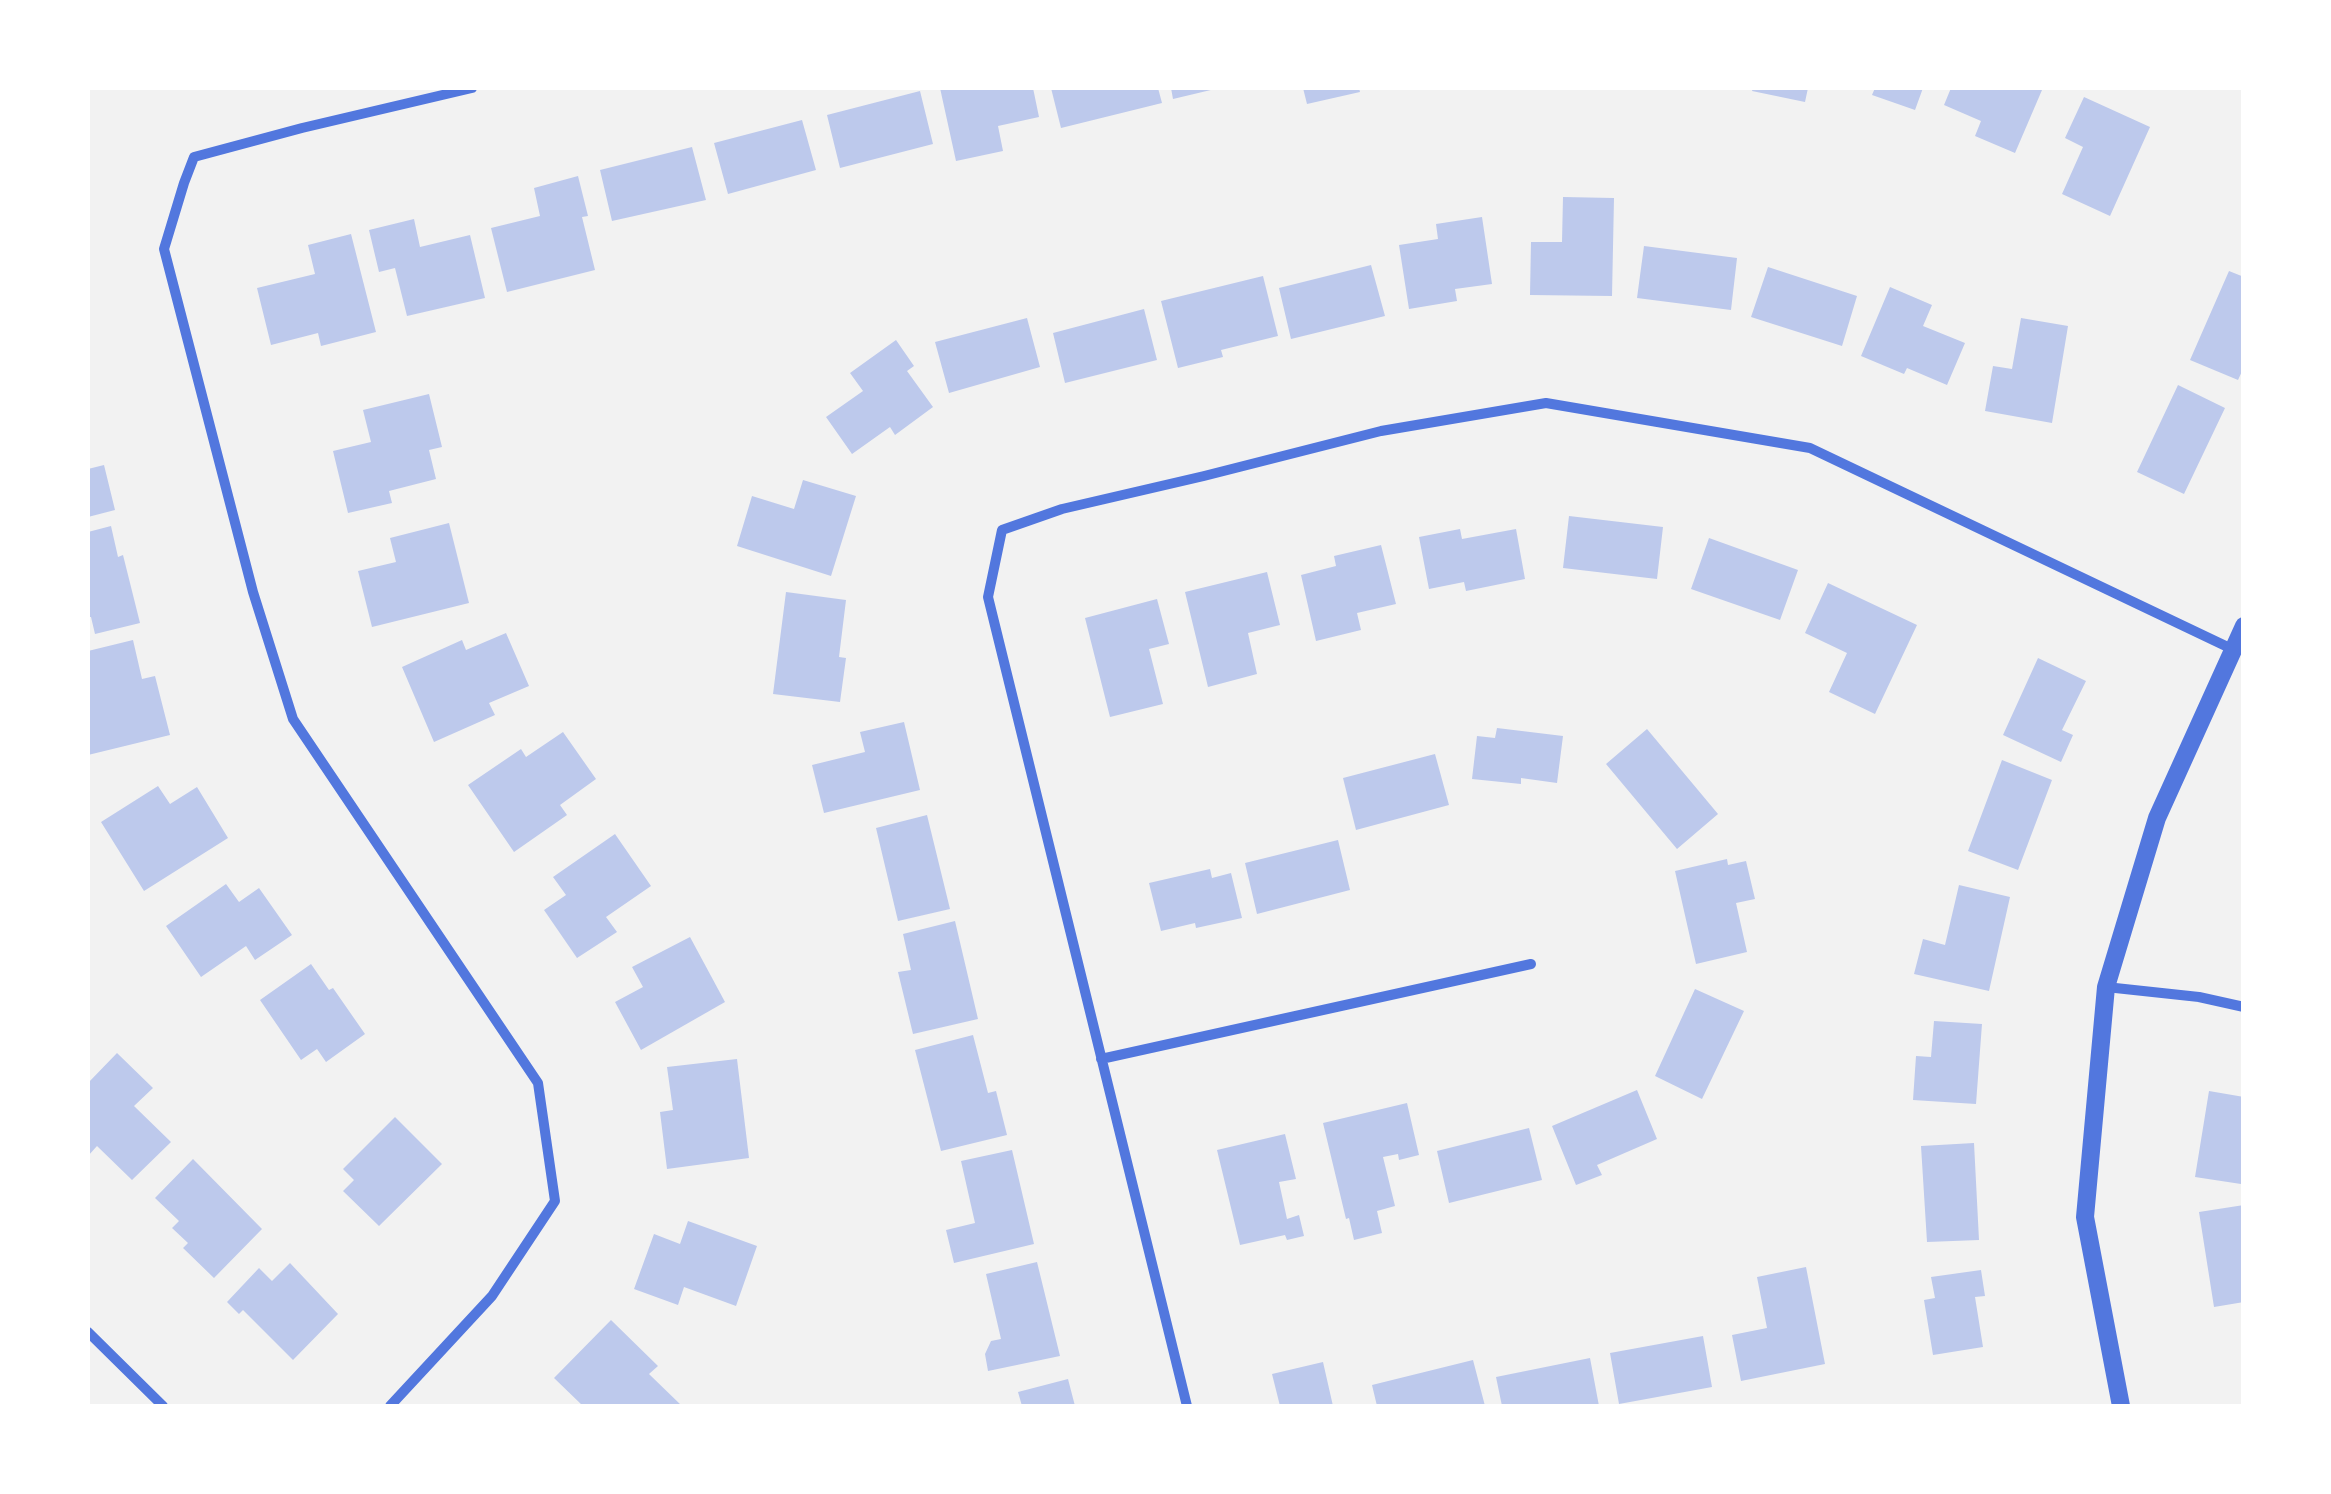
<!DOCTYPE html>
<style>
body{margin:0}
#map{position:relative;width:2331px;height:1494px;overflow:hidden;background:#f2f2f2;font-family:"Space Grotesk",sans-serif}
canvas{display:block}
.frame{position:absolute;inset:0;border:90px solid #fff;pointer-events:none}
</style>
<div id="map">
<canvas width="2331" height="1494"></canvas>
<div class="frame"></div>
</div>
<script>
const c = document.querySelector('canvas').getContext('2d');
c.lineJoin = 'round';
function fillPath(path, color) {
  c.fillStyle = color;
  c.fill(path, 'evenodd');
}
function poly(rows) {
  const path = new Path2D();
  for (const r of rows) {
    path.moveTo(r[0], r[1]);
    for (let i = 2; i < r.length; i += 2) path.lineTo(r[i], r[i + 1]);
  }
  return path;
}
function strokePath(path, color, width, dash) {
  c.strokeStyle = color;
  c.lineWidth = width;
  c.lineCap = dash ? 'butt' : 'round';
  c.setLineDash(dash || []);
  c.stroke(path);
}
const building = poly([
 [940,88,1033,88,1039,117,998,126,1003,151,956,161],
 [1051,88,1158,88,1162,103,1061,128],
 [1171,88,1215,88,1215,89,1173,99],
 [1303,88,1359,88,1360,92,1307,104],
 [1753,88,1808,88,1805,102,1752,91],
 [1875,88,1923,88,1915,110,1872,95],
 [1951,88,2037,88,2042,90,2015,153,1975,136,1981,121,1944,105],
 [920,91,933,144,840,168,827,115],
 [2084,97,2150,127,2110,216,2062,194,2083,147,2065,138],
 [802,120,816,170,728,194,714,143],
 [692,147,706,200,612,221,600,170],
 [578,176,588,216,582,217,595,270,507,292,491,228,540,216,534,188],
 [1563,197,1614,198,1612,296,1530,295,1531,242,1562,242],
 [1482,217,1492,284,1455,289,1457,301,1409,309,1399,245,1438,239,1436,224],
 [414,219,420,247,470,235,485,298,407,316,395,268,379,272,369,230],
 [351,234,376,332,321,346,318,333,271,345,257,288,315,274,308,245],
 [1644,246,1737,258,1731,310,1637,298],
 [1371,265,1385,316,1291,339,1279,288],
 [1768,267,1857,296,1842,346,1751,317],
 [2229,271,2244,277,2244,367,2238,380,2190,360],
 [1263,276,1278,336,1221,350,1223,357,1178,368,1161,301],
 [1890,287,1932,305,1923,326,1965,343,1947,385,1907,368,1904,374,1861,356],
 [1144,309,1157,360,1065,383,1053,333],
 [1027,318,1040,367,949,393,935,342],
 [2021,318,2068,326,2052,423,1985,411,1993,366,2012,369],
 [896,340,914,366,907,371,933,407,895,435,890,427,852,454,826,417,863,391,850,373],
 [2178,385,2225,408,2184,494,2137,472],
 [429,394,442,447,429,450,436,479,389,491,392,503,348,513,333,451,371,442,363,410],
 [104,465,115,510,88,517,88,469],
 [803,480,856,496,831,576,737,546,752,496,794,509],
 [1569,516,1663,527,1657,579,1563,568],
 [449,523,469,603,372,627,358,571,396,562,390,538],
 [111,526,118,557,123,555,140,623,95,634,91,617,88,617,88,532],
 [1460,529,1462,539,1516,529,1525,579,1466,591,1464,582,1429,589,1419,537],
 [1709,538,1798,570,1780,620,1691,589],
 [1381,545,1396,604,1357,613,1361,630,1316,641,1301,575,1336,566,1334,556],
 [1267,572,1280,625,1248,633,1257,674,1208,687,1185,592],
 [1828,583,1917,625,1875,714,1829,692,1847,653,1805,633],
 [786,592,846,600,839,657,846,658,840,702,773,694],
 [1157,599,1169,644,1149,649,1163,704,1110,717,1085,618],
 [506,633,529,686,489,703,495,715,434,742,402,667,462,640,466,650],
 [133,640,142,679,155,676,170,735,88,755,88,651],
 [2038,658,2086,681,2062,730,2073,735,2061,762,2003,735],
 [904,722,920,790,824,813,812,765,865,752,860,732],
 [1497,728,1563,736,1557,783,1521,778,1521,784,1472,779,1477,736,1495,738],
 [1647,729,1718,814,1677,849,1606,764],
 [563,732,596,779,560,805,567,815,514,852,468,785,521,749,526,757],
 [1435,754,1449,805,1356,830,1343,778],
 [2002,760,2052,780,2018,870,1968,851],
 [158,786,170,804,197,787,228,838,144,891,101,822],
 [927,815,950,909,898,921,876,828],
 [615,834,651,886,606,917,617,932,577,958,544,910,566,895,553,877],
 [1338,840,1350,890,1257,914,1245,863],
 [1727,859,1728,865,1746,861,1755,899,1736,903,1747,952,1696,964,1675,871],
 [1210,869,1212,878,1231,873,1242,918,1196,928,1195,923,1161,931,1149,883],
 [226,884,239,902,259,888,292,935,255,960,246,946,201,977,166,926],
 [1959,885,2010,897,1989,991,1914,974,1923,939,1945,945],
 [955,921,978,1019,913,1034,898,972,911,970,903,934],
 [690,937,725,1002,641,1050,615,1002,643,987,632,967],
 [311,964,329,990,333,988,365,1034,326,1062,317,1049,301,1060,260,1000],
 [1695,989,1744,1011,1702,1099,1655,1076],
 [1934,1021,1982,1024,1976,1104,1913,1100,1916,1056,1931,1057],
 [973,1035,988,1093,996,1091,1007,1135,941,1151,915,1050],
 [117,1053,153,1088,134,1106,171,1142,132,1180,97,1146,88,1156,88,1083],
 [737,1059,749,1158,667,1169,660,1112,673,1110,667,1067],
 [1637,1090,1657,1139,1597,1165,1602,1175,1576,1185,1552,1126],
 [2209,1091,2244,1097,2244,1170,2241,1184,2195,1177],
 [1407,1103,1419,1155,1399,1160,1398,1154,1383,1157,1395,1206,1377,1211,1382,1233,1354,1240,1349,1218,1346,1219,1323,1123],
 [395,1117,442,1164,379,1226,343,1191,354,1180,343,1169],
 [1529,1128,1542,1180,1449,1203,1437,1151],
 [1285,1134,1296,1179,1279,1182,1287,1219,1299,1215,1304,1236,1287,1240,1285,1235,1240,1245,1217,1150],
 [1974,1143,1979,1240,1927,1242,1921,1146],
 [1012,1150,1034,1244,954,1263,946,1230,975,1223,961,1161],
 [193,1159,262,1229,214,1278,183,1248,188,1243,172,1228,179,1221,155,1198],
 [2244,1205,2244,1302,2214,1307,2199,1212],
 [688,1221,757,1246,736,1306,684,1287,678,1305,634,1289,654,1234,680,1244],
 [1037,1262,1060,1356,988,1371,985,1354,991,1341,1001,1339,986,1274],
 [290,1263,338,1314,293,1360,243,1310,239,1314,227,1302,259,1268,272,1281],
 [1806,1267,1825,1364,1741,1381,1732,1335,1767,1328,1757,1277],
 [1981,1270,1985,1296,1975,1297,1983,1347,1933,1355,1924,1300,1935,1298,1931,1277],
 [611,1320,658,1366,649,1374,682,1406,583,1406,554,1378],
 [1703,1336,1712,1387,1619,1404,1610,1353],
 [1590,1358,1599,1406,1502,1406,1496,1377],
 [1473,1360,1485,1406,1377,1406,1372,1385],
 [1323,1362,1333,1406,1280,1406,1272,1374],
 [1068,1379,1075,1406,1022,1406,1018,1392]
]);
const minor = poly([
 [2106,987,2199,997,2244,1007],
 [1101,1059,1531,964],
 [88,1332,163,1406],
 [390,1406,492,1296,555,1201,538,1083,293,719,253,592,164,249,184,183,194,157,302,128,472,88],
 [1187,1406,988,597,1002,530,1062,509,1204,476,1381,431,1546,403,1810,448,2232,649]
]);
const tertiary = poly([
 [2121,1406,2085,1217,2106,987,2157,818,2244,626]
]);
fillPath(building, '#bdc9ec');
strokePath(minor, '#5277de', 10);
strokePath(tertiary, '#5277de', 18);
</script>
